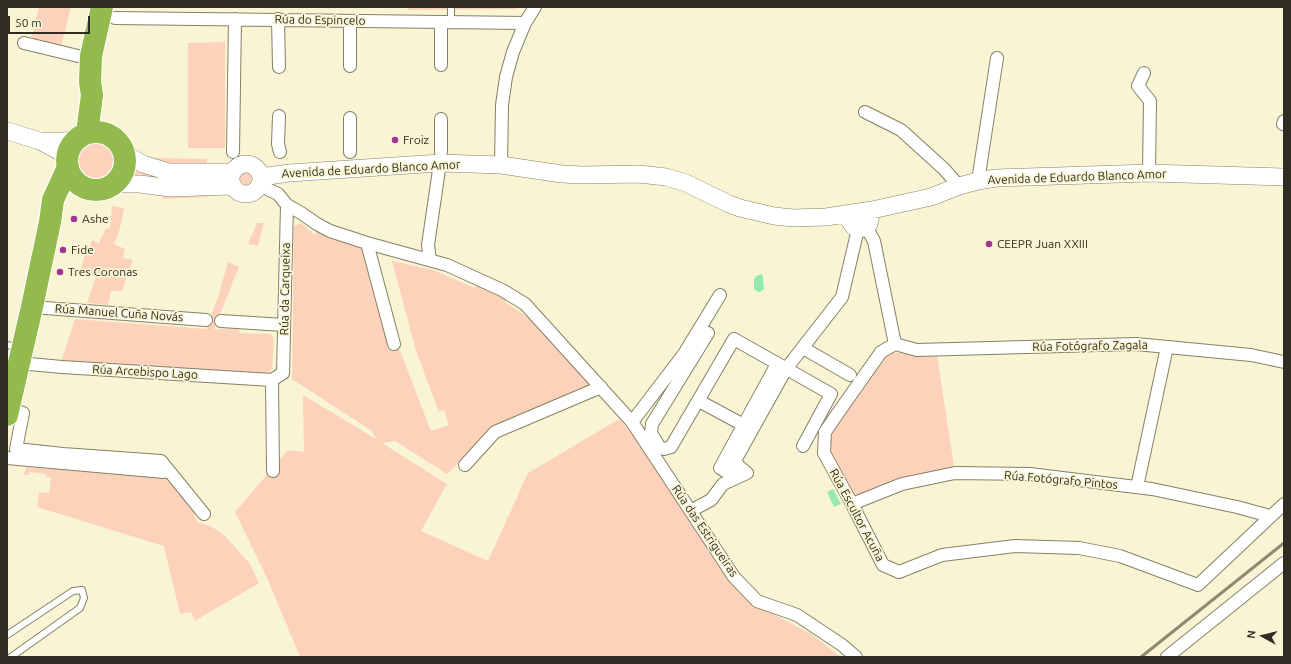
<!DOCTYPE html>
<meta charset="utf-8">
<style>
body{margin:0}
#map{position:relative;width:1291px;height:664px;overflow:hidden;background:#f9f5d4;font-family:Ubuntu,sans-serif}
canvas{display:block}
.frame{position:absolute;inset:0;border:8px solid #2f2d21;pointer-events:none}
.north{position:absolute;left:1243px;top:616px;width:40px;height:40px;-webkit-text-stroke:3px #f9f5d4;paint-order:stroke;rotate:278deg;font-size:11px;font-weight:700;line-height:16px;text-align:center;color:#2f2d21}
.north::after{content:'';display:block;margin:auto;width:14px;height:18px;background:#2f2d21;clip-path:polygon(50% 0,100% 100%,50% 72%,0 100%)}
.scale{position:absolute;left:8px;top:16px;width:82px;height:18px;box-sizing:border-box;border:2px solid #2f2d21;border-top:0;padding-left:5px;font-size:12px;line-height:14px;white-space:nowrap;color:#2f2d21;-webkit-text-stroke:3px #f9f5d4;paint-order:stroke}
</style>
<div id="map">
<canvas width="1291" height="664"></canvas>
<div class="frame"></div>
<div class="north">N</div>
<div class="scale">50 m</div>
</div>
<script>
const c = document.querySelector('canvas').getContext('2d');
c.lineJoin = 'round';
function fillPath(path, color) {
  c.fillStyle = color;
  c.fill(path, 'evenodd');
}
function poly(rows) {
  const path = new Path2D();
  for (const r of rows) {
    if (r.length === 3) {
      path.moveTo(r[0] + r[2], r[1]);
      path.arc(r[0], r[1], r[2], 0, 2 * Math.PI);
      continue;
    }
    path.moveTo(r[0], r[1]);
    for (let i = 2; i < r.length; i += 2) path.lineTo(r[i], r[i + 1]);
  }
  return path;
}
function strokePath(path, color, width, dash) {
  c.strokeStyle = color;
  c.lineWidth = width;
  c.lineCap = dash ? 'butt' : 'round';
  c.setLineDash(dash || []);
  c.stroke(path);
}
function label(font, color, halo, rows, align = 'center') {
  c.font = font + ' Ubuntu,sans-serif';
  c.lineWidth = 3.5;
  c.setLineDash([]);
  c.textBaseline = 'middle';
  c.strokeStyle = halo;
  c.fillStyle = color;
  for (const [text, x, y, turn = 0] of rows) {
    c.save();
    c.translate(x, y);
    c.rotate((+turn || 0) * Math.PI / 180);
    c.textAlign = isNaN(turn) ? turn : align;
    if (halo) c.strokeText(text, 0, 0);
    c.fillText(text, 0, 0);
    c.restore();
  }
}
const green = poly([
 [39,7,71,7,60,51,30,44],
 [408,7,518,7,517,9,408,10],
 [225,42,225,148,188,148,188,43],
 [95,162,20],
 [152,158,207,159,207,167,185,168,156,162],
 [132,161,176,180,126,181],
 [246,178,7],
 [207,193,208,197,162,199,163,194],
 [112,206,124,208,120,228,114,244,125,249,123,258,133,260,122,291,111,291,108,305,87,303,96,277,80,272,85,254,92,255,94,249,90,247,92,240,99,243,106,228,109,229,111,222],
 [257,223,264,223,258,246,254,245,248,244],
 [301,223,315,235,318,230,365,248,393,349,399,348,431,431,449,425,444,410,439,412,416,351,392,261,433,270,475,288,480,279,509,294,505,302,530,319,592,381,591,385,499,426,447,474,395,441,382,443,447,484,421,531,488,561,528,473,619,419,632,434,749,601,811,634,841,657,300,657,267,578,235,512,288,450,304,452,303,395,376,439,372,431,292,379,294,226],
 [228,262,239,267,214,329,239,329,240,333,270,334,274,338,272,369,266,375,61,362,75,319,206,329,218,297],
 [881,352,937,355,955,473,852,504,824,453,825,432],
 [26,467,170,477,196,510,194,517,198,522,211,526,225,536,250,564,259,583,195,621,191,612,180,614,164,546,37,507,39,492,49,493,51,478,46,477,46,474,29,472,29,475,24,475]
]);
const water = poly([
 [762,274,763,277,764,289,760,292,758,292,754,289,754,280,756,276],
 [833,489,841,504,834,507,827,492]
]);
const lane = poly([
 [451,7,451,22],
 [7,345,19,347],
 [7,635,73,591,82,590,84,598,80,608,11,657]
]);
const street = poly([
 [115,18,525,23],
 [278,19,279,67],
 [441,22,441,65],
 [24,43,78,56],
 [350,66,350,21],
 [1144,73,1138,86,1150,101,1149,173],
 [865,112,901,130,944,169,959,186],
 [279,116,278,144,280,152],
 [350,118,350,152],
 [441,119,441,152],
 [1284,121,1283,124,1284,124],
 [233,152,235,19],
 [501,165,502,105,506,77,513,52,525,23,535,7],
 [978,181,997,58],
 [259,185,278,194,287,205,301,213,317,224,330,231,367,243,447,265,502,290,525,304,632,422,734,577,757,601,797,615,842,645,856,657],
 [367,243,394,344],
 [430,260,428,245,440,163],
 [32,307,206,320],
 [221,321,284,325],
 [708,333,652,424,651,433,660,448,664,449,671,447,734,339,831,394,803,446],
 [895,344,917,350,1136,344,1251,355,1284,362],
 [803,348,850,375],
 [19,363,62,367,272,380,283,373,287,205],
 [777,364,720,468,728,473,786,369,842,297,858,229,869,232,874,241,895,344,881,352,838,413,825,432,824,453,852,504,883,565,899,572,942,555,1015,546,1079,548,1120,556,1198,585,1284,504],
 [272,380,273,471],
 [699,401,749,428],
 [9,409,23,413,16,449,63,454,69,457],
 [632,422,684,354,720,295],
 [63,454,161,461,204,514],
 [7,458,164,472],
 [465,465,495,432,601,387],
 [1137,487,1167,347],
 [852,504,902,484,955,473,1030,474,1152,489,1237,507,1270,516],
 [690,510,694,509,711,500,723,484,747,473,734,462],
 [1167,657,1284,563]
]);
const secondary = poly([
 [7,131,40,141,68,156],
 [44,141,63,141,76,140],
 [125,154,143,164,169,172,232,172],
 [246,179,15],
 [261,177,289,173,440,163,501,165,562,174,582,175,639,174,666,177,686,183,729,204,740,208,774,216,793,218,826,217,872,210,931,197,959,186,978,181,996,178,1149,173,1284,177],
 [114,184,140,184,170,188,232,186],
 [850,214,849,220,854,227,858,229,869,224,872,210]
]);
const highway = poly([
 [96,161,29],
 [87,133,92,95,90,82,91,56,102,7],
 [7,415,32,307,50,222,53,200,68,167]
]);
const rail = poly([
 [1141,657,1284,543]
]);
const markers = [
 [395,140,4,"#a03596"],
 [74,219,4,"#a03596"],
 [989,244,4,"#a03596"],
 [63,250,4,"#a03596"],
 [60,272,4,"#a03596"]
];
const streetNames = [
 ["Rúa do Espincelo",320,20,1],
 ["Avenida de Eduardo Blanco Amor",371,169,-3],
 ["Avenida de Eduardo Blanco Amor",1077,177,-2],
 ["Rúa da Carqueixa",285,289,-89],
 ["Rúa Manuel Cuña Novás",119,313,4],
 ["Rúa Fotógrafo Zagala",1090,346,-1],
 ["Rúa Arcebispo Lago",145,372,3],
 ["Rúa Fotógrafo Pintos",1061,480,5],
 ["Rúa Escultor Acuña",857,515,62],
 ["Rúa das Estrigueiras",705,531,56]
];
const poiNames = [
 ["Froiz",403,140],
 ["Ashe",82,219],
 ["CEEPR Juan XXIII",997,244],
 ["Fide",71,250],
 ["Tres Coronas",68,272]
];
fillPath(green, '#fdd2bb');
fillPath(water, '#97eaaf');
strokePath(lane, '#858164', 8);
strokePath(street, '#858164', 14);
strokePath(secondary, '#858164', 18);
strokePath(highway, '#fff', 24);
strokePath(lane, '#fff', 6);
strokePath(street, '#fff', 12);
strokePath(secondary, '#fff', 17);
strokePath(highway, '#92ba4c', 22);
strokePath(rail, '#8e8b75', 3);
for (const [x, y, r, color] of markers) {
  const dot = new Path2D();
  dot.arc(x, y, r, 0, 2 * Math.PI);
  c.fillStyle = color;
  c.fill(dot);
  strokePath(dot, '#f9f5d4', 1.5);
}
label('12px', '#2f2d21', '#f9f5d4', streetNames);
label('12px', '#2f2d21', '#f9f5d4', poiNames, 'left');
</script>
